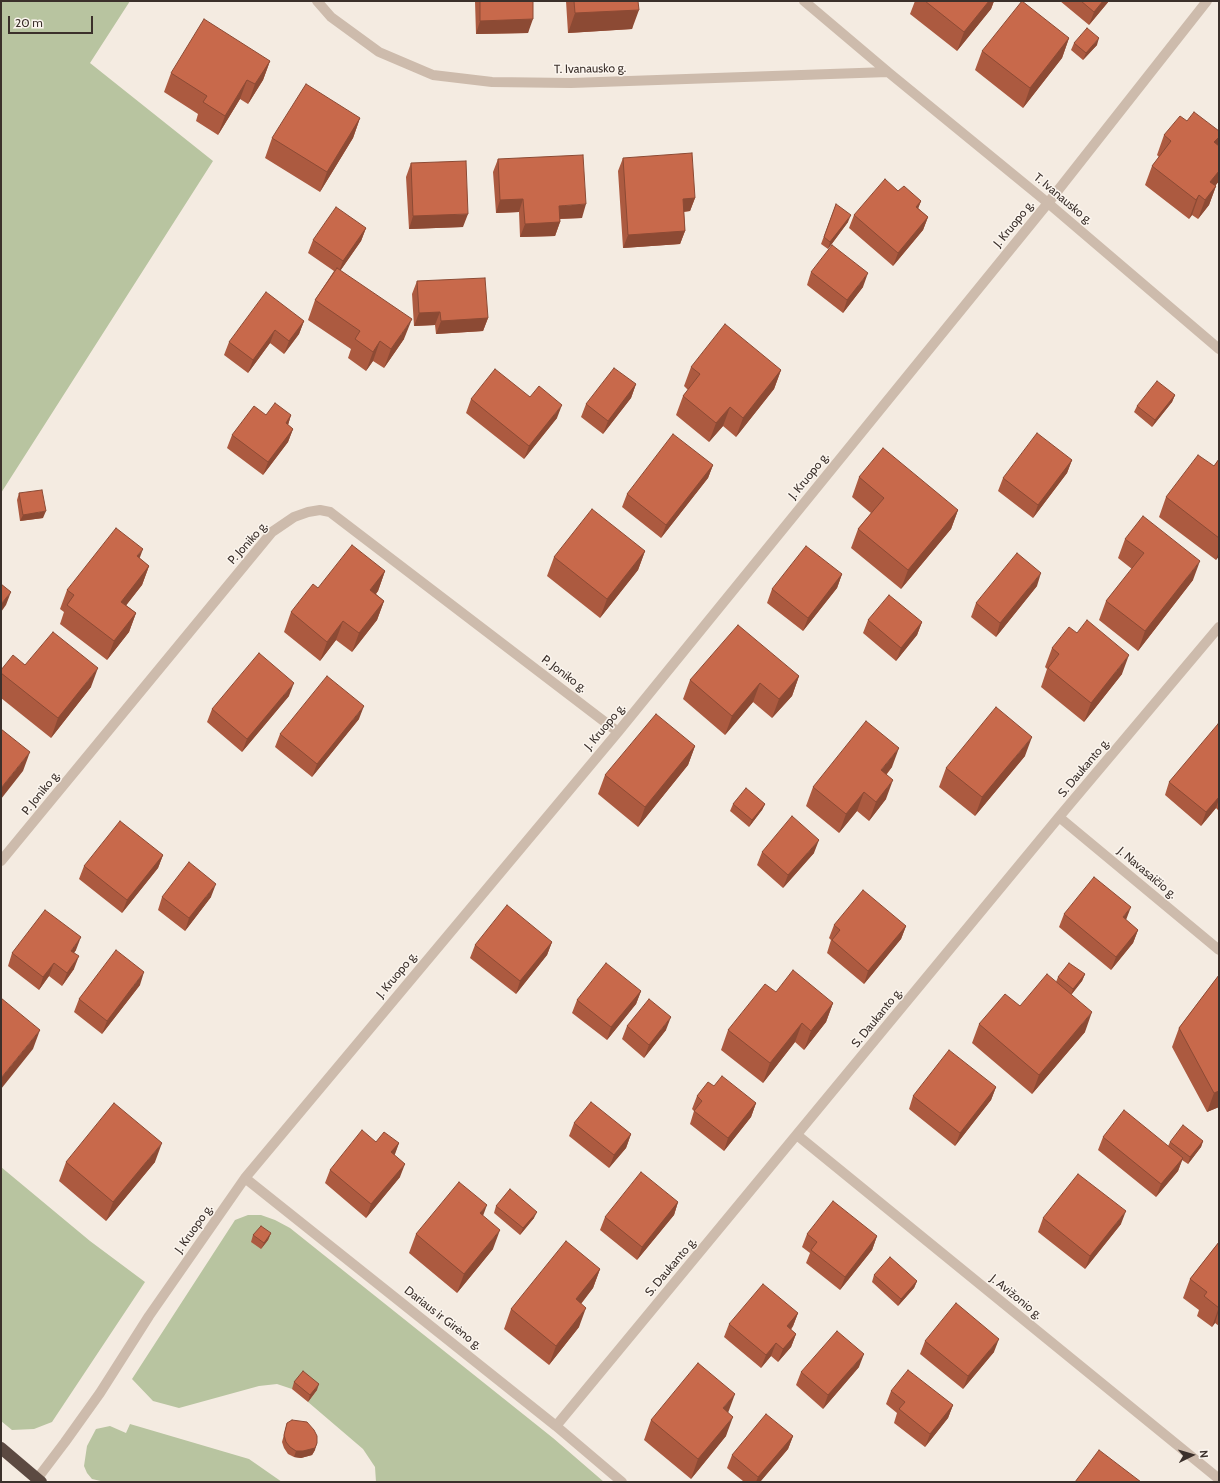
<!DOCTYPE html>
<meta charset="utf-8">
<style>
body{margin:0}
#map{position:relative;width:1220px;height:1483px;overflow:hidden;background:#f4ebe1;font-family:Cabin,sans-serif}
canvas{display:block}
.frame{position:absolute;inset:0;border:2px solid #3b302b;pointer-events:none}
.north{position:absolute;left:1172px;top:1435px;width:40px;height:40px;-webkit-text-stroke:3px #fbf5ee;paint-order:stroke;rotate:85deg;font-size:11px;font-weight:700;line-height:16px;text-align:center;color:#3b302b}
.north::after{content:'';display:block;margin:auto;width:14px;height:18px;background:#3b302b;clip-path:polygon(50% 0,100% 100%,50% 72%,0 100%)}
.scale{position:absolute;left:8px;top:16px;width:85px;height:18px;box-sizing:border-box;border:2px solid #3b302b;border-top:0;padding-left:5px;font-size:12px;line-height:14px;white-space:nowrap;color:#3b302b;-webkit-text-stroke:3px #fbf5ee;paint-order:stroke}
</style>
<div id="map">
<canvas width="1220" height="1483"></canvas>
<div class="frame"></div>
<div class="north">N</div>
<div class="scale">20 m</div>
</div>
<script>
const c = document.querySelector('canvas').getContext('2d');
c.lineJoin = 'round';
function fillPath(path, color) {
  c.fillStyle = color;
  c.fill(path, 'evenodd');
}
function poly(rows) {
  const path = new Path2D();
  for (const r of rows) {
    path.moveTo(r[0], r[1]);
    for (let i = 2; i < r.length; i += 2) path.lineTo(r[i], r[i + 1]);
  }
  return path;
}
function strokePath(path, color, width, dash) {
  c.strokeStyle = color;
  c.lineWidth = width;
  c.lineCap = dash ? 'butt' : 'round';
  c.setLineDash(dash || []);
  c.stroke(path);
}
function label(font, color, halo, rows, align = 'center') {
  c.font = font + ' Cabin,sans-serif';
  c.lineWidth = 3;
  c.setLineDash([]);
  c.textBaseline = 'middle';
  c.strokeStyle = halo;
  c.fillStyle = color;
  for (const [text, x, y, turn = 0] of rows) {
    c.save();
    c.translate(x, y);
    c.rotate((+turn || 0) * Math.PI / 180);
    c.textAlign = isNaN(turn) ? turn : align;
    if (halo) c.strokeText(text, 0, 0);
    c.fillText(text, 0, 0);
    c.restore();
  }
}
const green = poly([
 [1,1,130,1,90,63,213,161,1,493],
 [1,1167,90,1241,145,1282,52,1422,34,1429,12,1430,1,1421],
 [248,1215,261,1215,275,1220,290,1228,553,1438,604,1482,376,1482,375,1467,363,1449,308,1402,317,1390,301,1378,292,1389,277,1384,259,1386,179,1408,153,1401,132,1379,235,1220],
 [130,1424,249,1459,282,1482,105,1482,92,1479,87,1473,84,1466,87,1446,96,1429,110,1426,126,1433]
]);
const minor = poly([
 [317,1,331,17,379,52,433,75,492,82,571,83,888,72,1048,203,1219,349],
 [804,1,888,72],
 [1059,817,1219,950],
 [1,861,272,532,294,517,308,512,320,510,330,512,618,732],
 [797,1135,1219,1479],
 [245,1178,556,1426,622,1482],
 [556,1426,1059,817,1219,627],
 [37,1479,65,1442,100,1393,149,1316,245,1178,618,732,1048,203,1207,1]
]);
const highway = poly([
 [1,1448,41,1482]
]);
const wall = poly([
 [475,1,533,1,528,33,476,34],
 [566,1,638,1,632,29,568,33],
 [915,1,994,1,991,9,957,51,910,14],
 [1060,1,1109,1,1089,25],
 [1069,38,1062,58,1023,108,975,70,982,51],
 [1074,43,1097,45,1083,60,1071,50],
 [270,61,263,80,248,104,240,99,218,135,196,121,198,114,164,92,171,73],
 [360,118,353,138,320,192,265,158,272,138],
 [1187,121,1219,131,1219,141,1218,145,1219,181,1215,186,1216,186,1209,205,1198,219,1192,215,1189,219,1145,185,1152,166,1159,157,1157,155,1164,135],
 [623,158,695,198,690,211,684,212,685,231,680,244,623,248,618,171],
 [498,159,582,218,560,219,560,222,555,236,520,237,519,212,496,213,493,172],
 [411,163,463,227,409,229,406,177],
 [898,191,921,201,918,208,928,217,923,230,893,266,849,228,854,215],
 [836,204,848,222,828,249,821,244],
 [366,228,361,241,340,271,404,339,384,368,373,361,366,371,348,358,351,349,308,320,315,300,334,271,308,253,313,240],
 [811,272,863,287,843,313,807,285],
 [417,281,488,318,483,331,436,334,435,325,414,326,412,294],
 [304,321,299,334,284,354,270,343,248,373,224,355,229,342],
 [691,367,781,370,774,389,736,437,723,426,709,442,676,415,683,396,688,390,684,386],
 [636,384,631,398,603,434,581,417,586,404],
 [1175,395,1172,402,1152,427,1134,412,1137,406],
 [530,397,557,418,524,459,466,413,471,399],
 [266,415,291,415,288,425,293,429,288,442,263,475,227,448,232,435],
 [1219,459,1219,556,1216,560,1159,517,1166,497,1214,466],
 [1072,460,1067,473,1033,518,998,491,1003,478],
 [713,465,708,478,661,538,622,507,627,494],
 [859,477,958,510,951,529,901,589,851,548,858,529,871,513,852,497],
 [19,493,43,518,20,521,17,500],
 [1125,539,1193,580,1138,651,1099,620,1106,601,1132,569,1118,558],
 [645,551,638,570,600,618,547,576,554,557],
 [139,558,149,566,142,585,126,605,136,613,129,632,107,660,60,624,64,612,60,609,67,590],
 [385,571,378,591,376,594,384,601,377,620,352,652,336,640,320,661,284,632,291,612,318,588],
 [842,574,837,588,803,631,767,603,772,589],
 [1037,586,996,637,971,617,976,603],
 [868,620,922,622,917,635,896,661,863,633],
 [1052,648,1122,674,1084,722,1041,687,1047,669,1045,667],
 [25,665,91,687,51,738,1,698,1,670],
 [799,676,792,696,772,718,753,702,725,735,683,699,690,680],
 [289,696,242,752,207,722,212,709],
 [359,719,312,777,275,747,280,734],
 [1219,725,1219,811,1216,808,1201,826,1165,795,1169,782],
 [695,746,688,765,638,827,598,794,605,775],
 [1025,756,975,816,939,787,946,768],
 [892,767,887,774,886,799,869,821,857,811,839,833,806,806,813,787],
 [733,804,765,804,762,810,749,827,730,811],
 [762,852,814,853,783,888,757,865],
 [163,855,158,868,122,913,79,879,84,866],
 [162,897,211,897,185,931,158,910],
 [1064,914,1126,920,1138,930,1133,943,1111,970,1059,927],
 [834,925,906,926,901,939,864,984,827,953,831,940,829,938],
 [552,942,547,955,516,994,470,958,475,945],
 [76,950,74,953,74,969,62,986,49,976,39,990,8,966,12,953],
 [1085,974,1082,981,1071,995,1085,1032,1032,1094,972,1043,979,1024,1020,1006,1056,982,1058,977],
 [1219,975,1219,1107,1207,1112,1172,1047,1179,1028],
 [140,985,102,1034,74,1012,79,999],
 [641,991,636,1004,607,1040,572,1013,577,1000],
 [776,992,833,1003,826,1022,804,1050,795,1042,763,1083,721,1050,728,1030],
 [627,1026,666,1030,644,1058,622,1039],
 [714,1086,756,1103,751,1117,724,1151,690,1124,694,1111,692,1109,697,1096],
 [996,1087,991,1100,955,1146,909,1109,913,1096],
 [574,1123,631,1134,626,1148,609,1168,569,1136],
 [1103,1137,1168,1146,1170,1142,1203,1141,1201,1147,1188,1164,1182,1160,1178,1171,1156,1197,1098,1150],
 [376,1142,399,1143,394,1155,400,1177,366,1218,325,1183,330,1170],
 [66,1162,155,1162,106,1221,59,1181],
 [678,1202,674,1215,637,1260,600,1230,605,1217],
 [496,1206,534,1218,520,1235,494,1213],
 [483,1216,493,1249,457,1293,409,1253,416,1234],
 [1043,1218,1121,1224,1085,1269,1038,1232],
 [271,1233,268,1240,261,1249,251,1242,253,1235],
 [807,1234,877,1236,872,1250,840,1290,806,1263,810,1253,802,1247],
 [1219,1242,1219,1326,1215,1323,1212,1327,1197,1316,1199,1310,1183,1298,1190,1279],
 [600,1269,593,1288,581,1304,579,1327,549,1365,504,1329,511,1309],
 [874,1275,917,1281,914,1288,898,1306,872,1282],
 [798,1313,793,1326,791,1330,796,1334,791,1347,778,1362,771,1356,761,1368,724,1337,729,1324],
 [925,1341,994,1352,963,1389,920,1354],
 [859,1367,823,1409,796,1385,801,1372],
 [294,1382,317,1390,308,1402,292,1389],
 [891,1391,953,1405,948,1418,925,1447,894,1423,897,1413,886,1404],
 [728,1413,726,1436,691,1479,644,1440,651,1420],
 [287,1423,315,1450,312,1455,301,1458,294,1457,288,1454,284,1448,282,1442],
 [793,1436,788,1449,760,1482,742,1482,743,1481,727,1468,732,1455]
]);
const shadedWall = poly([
 [989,1,994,1,991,9,957,51,964,32],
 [1103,1,1109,1,1089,25,1094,12],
 [639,10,632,29,568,33,575,13],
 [533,19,528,33,476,34,480,21],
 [1069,38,1062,58,1023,108,1030,88],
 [1099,38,1097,45,1083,60,1086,53],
 [270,61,263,80,248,104,255,84],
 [247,80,240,99,218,135,225,116],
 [360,118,353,138,320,192,327,172],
 [1219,137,1219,141,1215,153,1214,142],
 [1219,171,1219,181,1205,199,1210,182],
 [1216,186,1209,205,1198,219,1205,200],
 [1199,195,1192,215,1189,219,1196,200],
 [695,198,690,211,678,212,683,199],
 [523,199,519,212,496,213,500,200],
 [921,201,916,214,916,207],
 [586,204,582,218,554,219,559,206],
 [468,214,463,227,409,229,413,216],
 [851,215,848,222,828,249,830,242],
 [928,217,923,230,893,266,898,253],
 [560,222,555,236,520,237,525,224],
 [366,228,361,241,338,274,343,261],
 [685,231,680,244,623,248,628,235],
 [868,273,863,287,843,313,847,300],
 [440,312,435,325,414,326,419,313],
 [488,318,483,331,436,334,441,321],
 [412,319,404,339,384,368,391,349],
 [304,321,299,334,284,354,289,341],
 [275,330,270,343,248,373,253,360],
 [380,341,373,361,366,371,373,352],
 [781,370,774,389,736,437,743,418],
 [636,384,631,398,603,434,608,421],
 [1175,395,1172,402,1152,427,1155,420],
 [562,405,557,418,524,459,529,446],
 [730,407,723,426,709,442,716,423],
 [291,415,287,428,286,423],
 [293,429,288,442,263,475,268,462],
 [1072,460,1067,473,1033,518,1038,505],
 [713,465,708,478,661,538,666,525],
 [958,510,951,529,901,589,908,570],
 [46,511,43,518,20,521,23,515],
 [143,549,136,568,137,556],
 [645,551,638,570,600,618,607,599],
 [1219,551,1219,556,1216,560],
 [1200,561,1193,580,1138,651,1145,631],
 [149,566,142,585,114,621,121,602],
 [385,571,378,591,363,610,370,590],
 [1041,573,1037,586,996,637,1000,623],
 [842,574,837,588,803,631,808,618],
 [11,592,6,605,1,612,1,604],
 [384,601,377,620,352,652,359,633],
 [136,613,129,632,107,660,114,641],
 [343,621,336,640,320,661,327,642],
 [922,622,917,635,896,661,901,648],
 [1129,655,1122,674,1084,722,1091,703],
 [98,668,91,687,51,738,58,718],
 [799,676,792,696,772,718,779,699],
 [294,683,289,696,242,752,247,739],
 [760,683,753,702,725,735,732,716],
 [364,706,359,719,312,777,317,764],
 [1032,737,1025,756,975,816,982,797],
 [695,746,688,765,638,827,645,807],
 [899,748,892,767,874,789,881,770],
 [30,752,23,771,1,799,1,788],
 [893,780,886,799,869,821,876,802],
 [864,792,857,811,839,833,846,814],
 [1219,797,1219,799,1216,808,1201,826,1206,812],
 [765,804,762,810,749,827,752,820],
 [819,840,814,853,783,888,788,875],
 [163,855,158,868,122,913,127,900],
 [216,884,211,897,185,931,189,918],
 [1131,907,1126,920,1123,917],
 [906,926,901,939,864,984,868,971],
 [1138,930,1133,943,1111,970,1116,957],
 [81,937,76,950,66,964,71,951],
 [552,942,547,955,516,994,520,981],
 [79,956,74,969,62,986,67,973],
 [54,963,49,976,39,990,43,977],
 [144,972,140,985,102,1034,107,1021],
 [1085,974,1082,981,1071,995,1073,989],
 [641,991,636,1004,607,1040,611,1027],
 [833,1003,826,1022,804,1050,811,1031],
 [1092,1012,1085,1032,1032,1094,1039,1075],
 [671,1017,666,1030,644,1058,649,1045],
 [802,1023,795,1042,763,1083,770,1063],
 [40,1030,33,1049,1,1089,1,1078],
 [996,1087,991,1100,955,1146,960,1133],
 [1219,1091,1219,1107,1207,1112,1214,1093],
 [756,1103,751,1117,724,1151,728,1138],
 [631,1134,626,1148,609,1168,614,1155],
 [1203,1141,1201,1147,1188,1164,1190,1157],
 [162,1143,155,1162,106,1221,113,1202],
 [399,1143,394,1157,391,1152],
 [1183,1158,1178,1171,1156,1197,1161,1184],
 [405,1164,400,1177,366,1218,371,1204],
 [678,1202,674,1215,637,1260,642,1247],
 [487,1205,480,1224,480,1213],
 [1126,1211,1121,1224,1085,1269,1090,1256],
 [537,1212,534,1218,520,1235,523,1228],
 [500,1230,493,1249,457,1293,464,1274],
 [271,1233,268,1240,261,1249,264,1243],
 [877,1236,872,1250,840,1290,845,1277],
 [600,1269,593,1288,569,1319,576,1299],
 [917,1281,914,1288,898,1306,901,1299],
 [1219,1307,1219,1310,1215,1323,1212,1327],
 [586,1308,579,1327,549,1365,556,1346],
 [798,1313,793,1326,782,1339,787,1326],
 [796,1334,791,1347,778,1362,783,1349],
 [999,1339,994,1352,963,1389,968,1376],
 [776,1343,771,1356,761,1368,766,1355],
 [864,1354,859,1367,823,1409,828,1395],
 [319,1384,317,1390,308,1402,310,1395],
 [735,1394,728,1413,723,1408],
 [953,1405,948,1418,925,1447,930,1434],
 [733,1417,726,1436,691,1479,698,1459],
 [793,1436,788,1449,760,1482,756,1482,758,1477],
 [317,1443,315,1450,312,1455,301,1458,294,1457,296,1451]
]);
const building = poly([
 [480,1,533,1,533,19,480,21,480,1],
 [574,1,638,1,639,10,575,13,574,1],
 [925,1,989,1,964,32,925,1],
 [1022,1,1069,38,1030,88,982,51,1022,1],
 [1081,1,1103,1,1094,12,1081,1],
 [204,19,270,61,255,84,247,80,225,116,203,102,207,96,171,73,204,19],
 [1087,28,1099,38,1086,53,1074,43,1087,28],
 [306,84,360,118,327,172,272,138,306,84],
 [1194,112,1219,131,1219,137,1214,142,1219,146,1219,171,1210,182,1216,186,1205,200,1199,195,1196,200,1152,166,1171,141,1164,135,1180,116,1187,121,1194,112],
 [692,153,695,198,683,199,685,231,628,235,623,158,692,153],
 [583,155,586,204,559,206,560,222,525,224,523,199,500,200,498,159,583,155],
 [466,161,468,214,413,216,411,163,466,161],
 [885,179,898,191,904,186,921,201,916,207,928,217,898,253,854,215,885,179],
 [836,204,851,215,830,242,824,237,836,204],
 [336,207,366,228,343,261,313,240,336,207],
 [832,245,868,273,847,300,811,272,832,245],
 [337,268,412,319,391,349,380,341,373,352,355,339,360,331,315,300,337,268],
 [485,278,488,318,441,321,440,312,419,313,417,281,485,278],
 [266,292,304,321,289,341,275,330,253,360,229,342,266,292],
 [725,324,781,370,743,418,730,407,716,423,683,396,700,374,691,367,725,324],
 [614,368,636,384,608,421,586,404,614,368],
 [495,369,530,397,539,386,562,405,529,446,471,399,495,369],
 [1157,381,1175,395,1155,420,1137,406,1157,381],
 [275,403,291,415,286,423,293,429,268,462,232,435,254,406,266,415,275,403],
 [1037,433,1072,460,1038,505,1003,478,1037,433],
 [673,434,713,465,666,525,627,494,673,434],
 [883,448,958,510,908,570,858,529,884,498,859,477,883,448],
 [1198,455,1214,466,1219,459,1219,538,1166,497,1198,455],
 [42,490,46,511,23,515,19,493,42,490],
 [592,509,645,551,607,599,554,557,592,509],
 [1143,516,1200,561,1145,631,1106,601,1144,553,1125,539,1143,516],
 [116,528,143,549,137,556,149,566,121,602,136,613,114,641,67,605,74,595,67,590,116,528],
 [352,545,385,571,370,590,384,601,359,633,343,621,327,642,291,612,313,584,318,588,352,545],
 [806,546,842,574,808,618,772,589,806,546],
 [1017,553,1041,573,1000,623,976,603,1017,553],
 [1,584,11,592,1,604,1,584],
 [889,595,922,622,901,648,868,620,889,595],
 [1087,620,1129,655,1091,703,1048,668,1059,654,1052,648,1069,627,1077,633,1087,620],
 [738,625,799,676,779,699,760,683,732,716,690,680,738,625],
 [53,632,98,668,58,718,1,673,1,670,13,655,25,665,53,632],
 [259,653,294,683,247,739,212,709,259,653],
 [327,676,364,706,317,764,280,734,327,676],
 [996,707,1032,737,982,797,946,768,996,707],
 [656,714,695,746,645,807,605,775,656,714],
 [866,721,899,748,881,770,893,780,876,802,864,792,846,814,813,787,866,721],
 [1218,724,1219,725,1219,797,1206,812,1169,782,1218,724],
 [1,729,30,752,1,788,1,729],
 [746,788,765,804,752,820,733,804,746,788],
 [792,816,819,840,788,875,762,852,792,816],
 [120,821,163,855,127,900,84,866,120,821],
 [189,862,216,884,189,918,162,897,189,862],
 [1094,877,1131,907,1123,917,1138,930,1116,957,1064,914,1094,877],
 [863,890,906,926,868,971,832,940,840,930,834,925,863,890],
 [507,905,552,942,520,981,475,945,507,905],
 [45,910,81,937,71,951,79,956,67,973,54,963,43,977,12,953,45,910],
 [116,950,144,972,107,1021,79,999,116,950],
 [606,963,641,991,611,1027,577,1000,606,963],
 [1069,963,1085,974,1073,989,1058,977,1069,963],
 [793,970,833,1003,811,1031,802,1023,770,1063,728,1030,765,984,776,992,793,970],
 [1047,974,1092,1012,1039,1075,979,1024,1005,994,1020,1006,1047,974],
 [1219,975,1219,1091,1214,1093,1179,1028,1219,975],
 [1,998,40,1030,1,1078,1,998],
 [649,999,671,1017,649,1045,627,1026,649,999],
 [949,1050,996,1087,960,1133,913,1096,949,1050],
 [722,1076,756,1103,728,1138,694,1111,702,1101,697,1096,708,1082,714,1086,722,1076],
 [591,1102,631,1134,614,1155,574,1123,591,1102],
 [114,1103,162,1143,113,1202,66,1162,114,1103],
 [1124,1110,1183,1158,1161,1184,1103,1137,1124,1110],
 [1183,1125,1203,1141,1190,1157,1170,1142,1183,1125],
 [362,1130,376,1142,384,1132,399,1143,391,1152,405,1164,371,1204,330,1170,362,1130],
 [641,1172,678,1202,642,1247,605,1217,641,1172],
 [1078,1174,1126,1211,1090,1256,1043,1218,1078,1174],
 [459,1182,487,1205,480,1213,500,1230,464,1274,416,1234,459,1182],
 [510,1189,537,1212,523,1228,496,1206,510,1189],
 [833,1201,877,1236,845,1277,811,1250,817,1242,807,1234,833,1201],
 [261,1226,271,1233,264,1243,253,1235,261,1226],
 [566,1241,600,1269,576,1299,586,1308,556,1346,511,1309,566,1241],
 [1219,1242,1219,1308,1204,1296,1207,1292,1190,1279,1219,1242],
 [890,1257,917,1281,901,1299,874,1275,890,1257],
 [763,1284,798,1313,787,1326,796,1334,783,1349,776,1343,766,1355,729,1324,763,1284],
 [956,1303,999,1339,968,1376,925,1341,956,1303],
 [837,1331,864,1354,828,1395,801,1372,837,1331],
 [698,1363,735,1394,723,1408,733,1417,698,1459,651,1420,698,1363],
 [908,1370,953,1405,930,1434,899,1409,905,1402,891,1391,908,1370],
 [303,1371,319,1384,310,1395,294,1382,303,1371],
 [766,1414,793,1436,758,1477,732,1455,766,1414],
 [292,1420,307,1422,314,1430,317,1436,317,1443,315,1448,303,1451,296,1451,290,1447,286,1442,284,1435,287,1423,292,1420],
 [1099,1450,1141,1482,1075,1482,1099,1450]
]);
const streetNames = [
 ["T. Ivanausko g.",590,69,-1],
 ["T. Ivanausko g.",1063,199,40],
 ["J. Kruopo g.",1014,224,-51],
 ["J. Kruopo g.",809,476,-51],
 ["P. Joniko g.",248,543,-48],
 ["P. Joniko g.",564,674,37],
 ["J. Kruopo g.",605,727,-50],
 ["S. Daukanto g.",1084,768,-50],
 ["P. Joniko g.",41,793,-51],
 ["J. Navasaičio g.",1147,873,40],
 ["J. Kruopo g.",397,975,-50],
 ["S. Daukanto g.",877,1018,-51],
 ["J. Kruopo g.",194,1229,-55],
 ["S. Daukanto g.",671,1267,-50],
 ["J. Avižonio g.",1016,1297,39],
 ["Dariaus ir Girėno g.",443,1318,38]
];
fillPath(green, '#b8c4a0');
strokePath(minor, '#cdbbac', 10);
strokePath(highway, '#5c4a42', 12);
fillPath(wall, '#ac5a40');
fillPath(shadedWall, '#8c4a34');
fillPath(building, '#c8694b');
strokePath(building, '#8c4a34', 1);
label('12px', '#3b302b', '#fbf5ee', streetNames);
</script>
